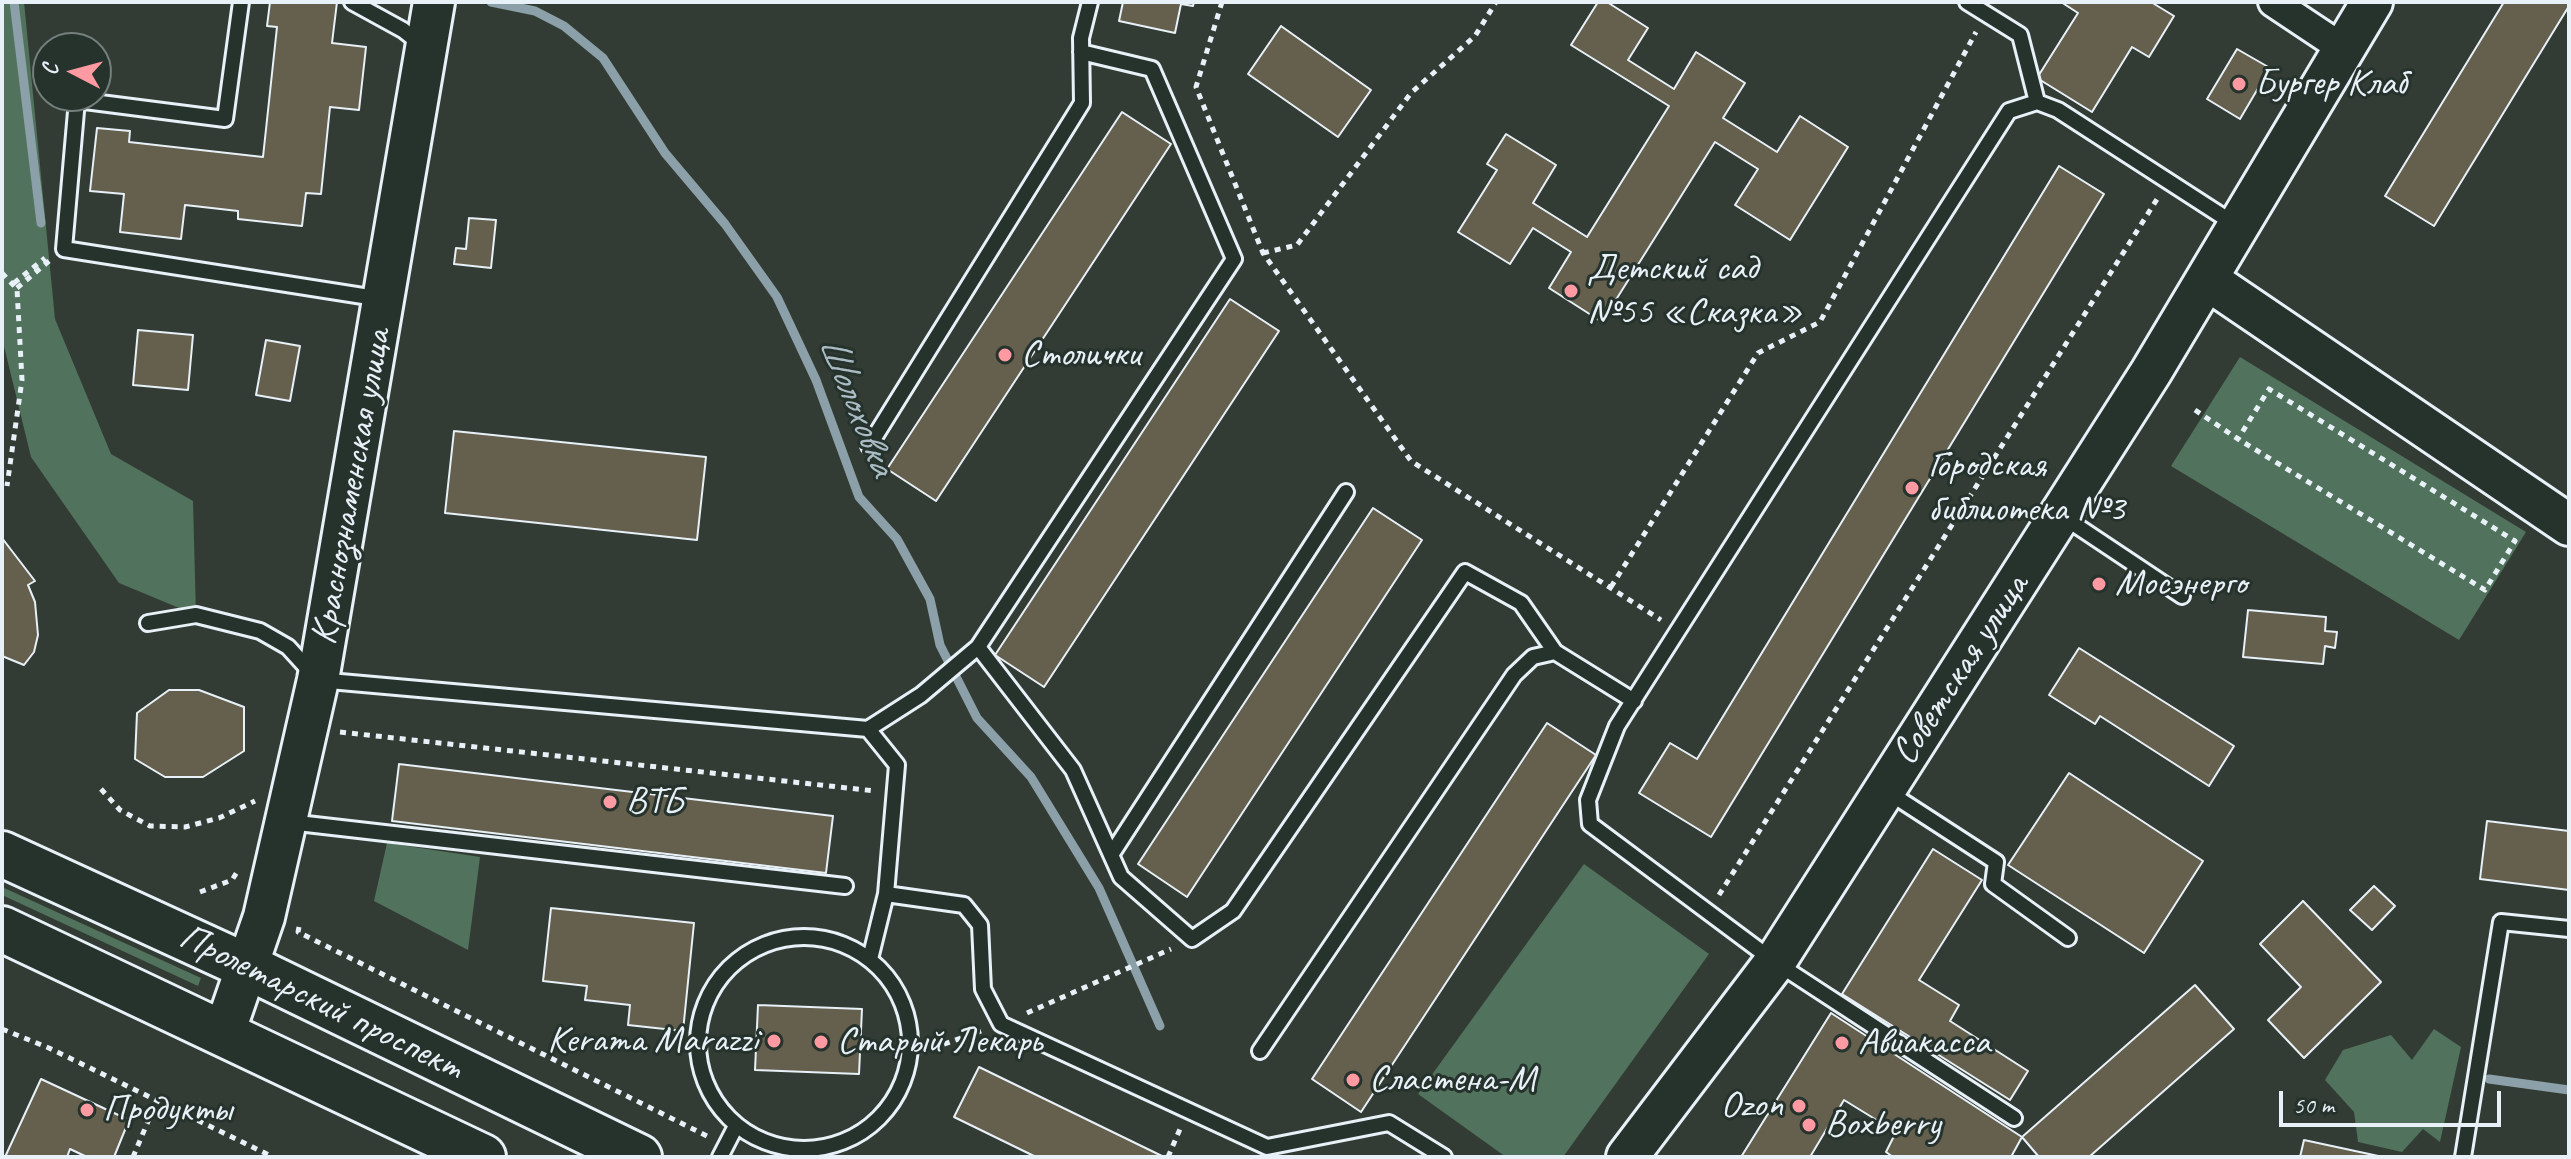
<!DOCTYPE html>
<meta charset="utf-8">
<style>
body{margin:0}
#map{position:relative;width:2571px;height:1159px;overflow:hidden;background:#333c34;font-family:Caveat,sans-serif}
canvas{display:block}
.frame{position:absolute;inset:0;border:4px solid #e8f1f8;pointer-events:none}
.north{position:absolute;left:32px;top:32px;width:80px;height:80px;box-sizing:border-box;background:#26332d;border:2px solid #747f7e;border-radius:50%;rotate:276deg;font-size:22px;font-weight:700;line-height:32px;text-align:center;color:#e8f1f8}
.north::after{content:'';display:block;margin:auto;width:28px;height:36px;background:#ff9aa2;clip-path:polygon(50% 0,100% 100%,50% 72%,0 100%)}
.scale{position:absolute;left:2279px;top:1091px;width:222px;height:36px;box-sizing:border-box;border:4px solid #e8f1f8;border-top:0;padding-left:10px;font-size:24px;line-height:28px;white-space:nowrap;color:#e8f1f8;-webkit-text-stroke:6px #26332d;paint-order:stroke}
</style>
<div id="map">
<canvas width="2571" height="1159"></canvas>
<div class="frame"></div>
<div class="north">С</div>
<div class="scale">50 m</div>
</div>
<script>
const c = document.querySelector('canvas').getContext('2d');
c.lineJoin = 'round';
function fillPath(path, color) {
  c.fillStyle = color;
  c.fill(path, 'evenodd');
}
function poly(rows) {
  const path = new Path2D();
  for (const r of rows) {
    if (r.length === 3) {
      path.moveTo(r[0] + r[2], r[1]);
      path.arc(r[0], r[1], r[2], 0, 2 * Math.PI);
      continue;
    }
    path.moveTo(r[0], r[1]);
    for (let i = 2; i < r.length; i += 2) path.lineTo(r[i], r[i + 1]);
  }
  return path;
}
function strokePath(path, color, width, dash) {
  c.strokeStyle = color;
  c.lineWidth = width;
  c.lineCap = dash ? 'butt' : 'round';
  c.setLineDash(dash || []);
  c.stroke(path);
}
function label(font, color, halo, rows, align = 'center') {
  c.font = font + ' Caveat,sans-serif';
  c.lineWidth = 6;
  c.setLineDash([]);
  c.textBaseline = 'middle';
  c.strokeStyle = halo;
  c.fillStyle = color;
  for (const [text, x, y, turn = 0] of rows) {
    c.save();
    c.translate(x, y);
    c.rotate((+turn || 0) * Math.PI / 180);
    c.textAlign = isNaN(turn) ? turn : align;
    if (halo) c.strokeText(text, 0, 0);
    c.fillText(text, 0, 0);
    c.restore();
  }
}
const green = poly([
 [2,2,24,2,55,319,111,454,193,501,196,615,119,583,31,457,2,338],
 [2240,357,2526,532,2459,640,2171,466],
 [387,843,480,857,468,950,374,901],
 [1584,864,1709,954,1563,1157,1506,1157,1418,1094],
 [2,887,201,978,198,986,2,895],
 [2434,1029,2461,1047,2440,1142,2423,1129,2402,1152,2358,1142,2354,1112,2325,1080,2343,1050,2391,1035,2412,1060]
]);
const stream = poly([
 [14,2,41,223],
 [491,2,535,11,564,26,603,58,665,153,725,224,777,297,816,380,859,497,897,539,930,599,940,645,977,718,1031,777,1099,888,1160,1026],
 [2489,1079,2569,1090]
]);
const building = poly([
 [270,2,337,2,332,43,366,47,359,110,330,107,321,194,306,193,302,226,238,219,238,211,185,205,181,239,120,232,124,194,90,191,97,128,130,131,129,142,263,157,277,27,267,26,270,2],
 [1123,2,1194,2,1193,6,1181,4,1175,33,1119,21,1123,2],
 [1598,2,1607,2,1648,28,1628,60,1674,89,1696,52,1745,83,1723,118,1777,152,1800,116,1848,147,1790,240,1735,205,1758,169,1715,142,1602,322,1549,288,1571,252,1533,228,1510,264,1458,232,1497,170,1487,164,1506,134,1556,165,1533,203,1587,237,1669,106,1571,45,1598,2],
 [2061,2,2151,2,2174,16,2149,57,2132,47,2092,112,2037,78,2078,13,2061,2],
 [2504,2,2569,2,2569,6,2434,226,2385,196,2504,2],
 [1281,26,1371,90,1338,137,1248,74,1281,26],
 [2237,49,2270,68,2240,119,2207,99,2237,49],
 [1122,112,1171,144,936,501,887,469,1122,112],
 [2059,166,2104,194,1711,837,1639,793,1670,743,1697,759,2059,166],
 [469,218,496,220,491,268,454,264,456,248,466,249,469,218],
 [1230,299,1279,331,1044,687,995,655,1230,299],
 [138,330,193,335,188,390,133,385,138,330],
 [266,340,300,346,290,401,256,395,266,340],
 [454,431,706,457,697,540,445,513,454,431],
 [1373,508,1422,540,1187,897,1138,864,1373,508],
 [2,538,35,581,28,585,35,602,38,635,34,652,24,665,2,656,2,538],
 [2248,610,2326,617,2325,631,2337,632,2335,648,2325,646,2323,664,2243,657,2248,610],
 [2079,648,2234,746,2209,786,2100,716,2095,724,2049,695,2079,648],
 [169,690,199,690,244,707,244,751,203,777,165,777,135,759,137,713,169,690],
 [1547,723,1596,755,1361,1112,1312,1079,1547,723],
 [399,764,833,816,826,873,392,821,399,764],
 [2069,773,2203,861,2144,953,2008,865,2069,773],
 [2487,821,2569,831,2569,890,2480,879,2487,821],
 [1933,849,1982,880,1919,980,1959,1005,1950,1021,2028,1071,2010,1100,1842,994,1933,849],
 [2374,886,2395,906,2372,930,2350,910,2374,886],
 [2303,901,2381,982,2304,1058,2268,1020,2301,987,2260,944,2303,901],
 [551,908,694,923,683,1031,628,1025,630,1005,585,1000,587,986,543,981,551,908],
 [2195,985,2234,1029,2089,1157,2039,1157,2022,1137,2195,985],
 [758,1005,862,1009,859,1074,755,1070,758,1005],
 [1831,1013,2022,1137,2011,1157,1893,1157,1886,1152,1896,1132,1844,1100,1810,1157,1741,1157,1831,1013],
 [979,1067,1164,1157,1036,1157,954,1117,979,1067],
 [41,1079,129,1120,114,1157,87,1157,70,1149,67,1157,5,1157,41,1079],
 [2304,1140,2383,1157,2300,1157,2304,1140]
]);
const path = poly([
 [1222,2,1196,87,1263,253,1411,461,1661,620],
 [1263,253,1297,245,1411,93,1475,36,1496,2],
 [2,273,17,289,22,380,7,486],
 [14,283,45,258],
 [17,288,49,261],
 [2195,410,2238,439,2485,590,2515,541,2269,389,2238,439],
 [1611,587,1758,353,1820,322,1976,32],
 [340,732,875,791],
 [101,789,120,810,150,826,185,827,219,818,255,801],
 [200,892,232,880,237,872],
 [1719,895,2159,196],
 [299,927,298,932,707,1136],
 [1027,1013,1171,949],
 [2,1029,49,1048,273,1157],
 [910,1056,981,1031],
 [133,1157,157,1100],
 [1168,1157,1180,1129]
]);
const lane = poly([
 [241,2,225,119,77,100,64,249,382,299],
 [352,2,403,30,422,45],
 [1967,2,2020,35,2037,102],
 [869,446,1082,103,1081,38,1090,2],
 [2062,516,2182,596],
 [148,623,196,615,260,631,288,647,318,680,868,729,921,695,978,647,1234,259,1152,69,1081,52],
 [978,647,1073,770,1121,877,1192,939,1233,911,1465,572,1521,603,1555,652],
 [868,729,897,765,886,894],
 [1888,792,1996,862,1993,884,2068,938],
 [289,822,845,886],
 [1111,855,1346,492],
 [804,1043,106],
 [870,959,886,894,964,905,980,925,983,989,1001,1024,1267,1147,1389,1123,1444,1157],
 [1260,1051,1514,675,1533,657,1555,652,1634,701],
 [2014,1118,1775,962,1590,824,1588,800,1617,726,2009,111,2037,102,2058,110,2236,225],
 [720,1157,736,1126],
 [2463,1157,2501,922,2569,929]
]);
const street = poly([
 [2273,2,2345,50]
]);
const secondary = poly([
 [2208,280,2569,525],
 [224,1033,264,917,318,680,434,2],
 [1627,1157,1775,962,2151,372,2372,2]
]);
const primary = poly([
 [2,854,248,967,639,1157],
 [2,929,483,1157]
]);
const markers = [
 [2239,84,8,"#ff9aa2"],
 [1571,291,8,"#ff9aa2"],
 [1005,355,8,"#ff9aa2"],
 [1912,488,8,"#ff9aa2"],
 [2099,584,8,"#ff9aa2"],
 [610,802,8,"#ff9aa2"],
 [774,1041,8,"#ff9aa2"],
 [821,1042,8,"#ff9aa2"],
 [1842,1043,8,"#ff9aa2"],
 [1353,1080,8,"#ff9aa2"],
 [1799,1106,8,"#ff9aa2"],
 [87,1110,8,"#ff9aa2"],
 [1809,1125,8,"#ff9aa2"]
];
const poiNames = [
 ["Бургер Клаб",2255,84],
 ["Детский сад",1587,269],
 ["№55 «Сказка»",1587,313],
 ["Столички",1021,355],
 ["Городская",1928,466],
 ["библиотека №3",1928,510],
 ["Мосэнерго",2115,584],
 ["ВТБ",626,802],
 ["Kerama Marazzi",758,1041,"right"],
 ["Старый Лекарь",837,1042],
 ["Авиакасса",1858,1043],
 ["Сластена-М",1369,1080],
 ["Ozon",1783,1106,"right"],
 ["Продукты",103,1110],
 ["Boxberry",1825,1125]
];
const streetNames = [
 ["Краснознаменская улица",352,487,-80],
 ["Советская улица",1961,670,-57],
 ["Пролетарский проспект",321,1003,26]
];
const waterNames = [
 ["Шолоховка",856,406,68]
];
fillPath(green, '#51725c');
strokePath(stream, '#8ba0a8', 9);
fillPath(building, '#65604e');
strokePath(building, '#e8f1f8', 2);
strokePath(lane, '#e8f1f8', 20);
strokePath(street, '#e8f1f8', 34);
strokePath(secondary, '#e8f1f8', 46);
strokePath(primary, '#e8f1f8', 50);
strokePath(path, '#e8f1f8', 5, [6, 6]);
strokePath(lane, '#26332d', 14);
strokePath(street, '#26332d', 28);
strokePath(secondary, '#26332d', 40);
strokePath(primary, '#26332d', 44);
for (const [x, y, r, color] of markers) {
  const dot = new Path2D();
  dot.arc(x, y, r, 0, 2 * Math.PI);
  c.fillStyle = color;
  c.fill(dot);
  strokePath(dot, '#26332d', 3);
}
label('38px', '#e8f1f8', '#26332d', poiNames, 'left');
label('38px', '#e8f1f8', '#26332d', streetNames);
label('italic 40px', '#aabbc3', '#26332d', waterNames);
</script>
